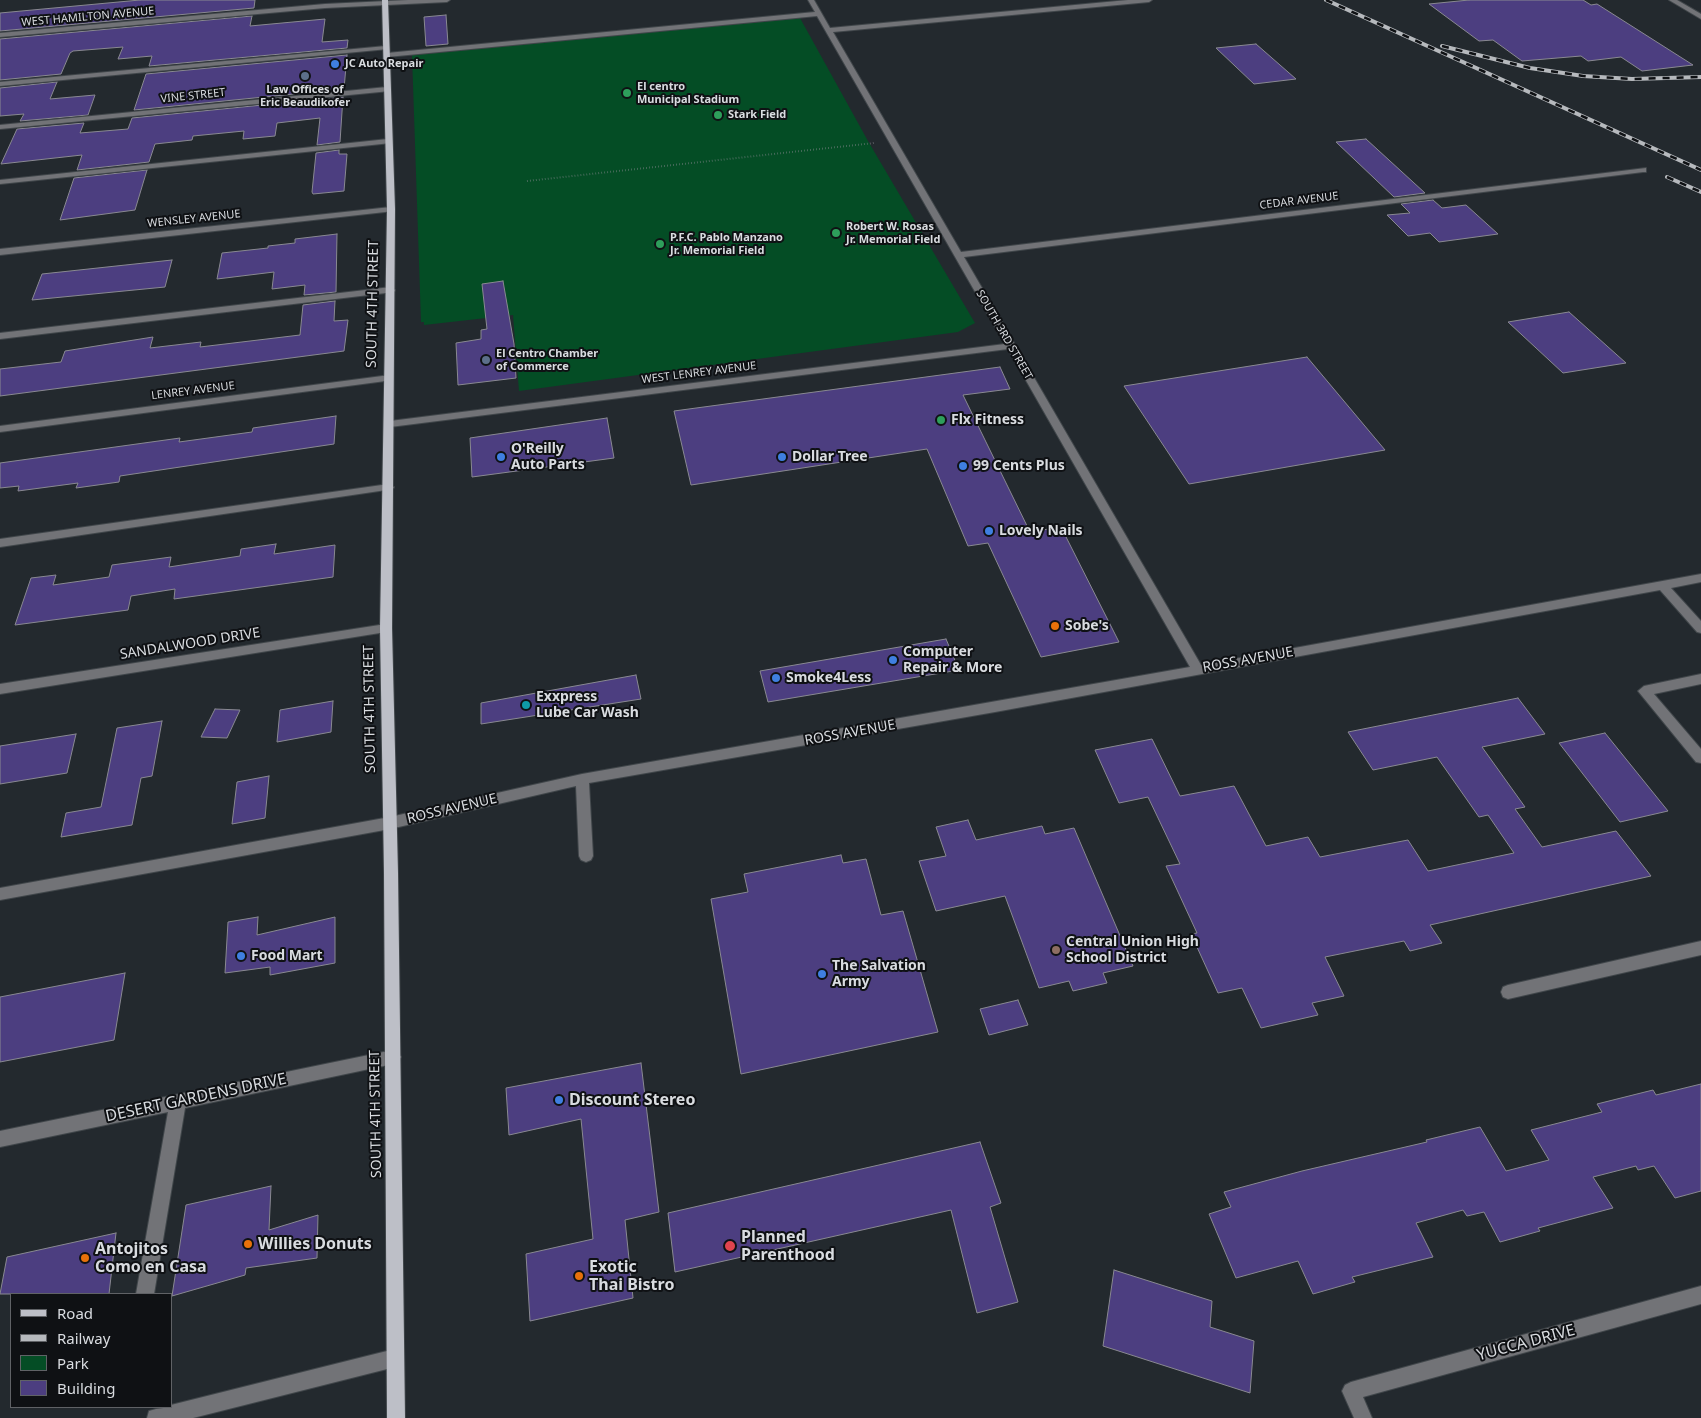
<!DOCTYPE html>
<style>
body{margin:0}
#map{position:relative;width:1701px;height:1418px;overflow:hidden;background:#23292e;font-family:"Noto Sans",sans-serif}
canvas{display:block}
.legend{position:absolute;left:10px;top:1293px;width:162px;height:115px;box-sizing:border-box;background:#0f1114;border:1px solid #606266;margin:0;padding:6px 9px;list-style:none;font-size:15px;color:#d9dce0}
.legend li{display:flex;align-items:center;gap:10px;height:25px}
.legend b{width:25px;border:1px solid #606266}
</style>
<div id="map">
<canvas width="1701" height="1418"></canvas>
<ul class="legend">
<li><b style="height:6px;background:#bdbfc7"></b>Road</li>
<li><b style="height:6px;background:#b6b9bd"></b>Railway</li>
<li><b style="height:14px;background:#044d25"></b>Park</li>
<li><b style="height:14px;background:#4c3e80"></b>Building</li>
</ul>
</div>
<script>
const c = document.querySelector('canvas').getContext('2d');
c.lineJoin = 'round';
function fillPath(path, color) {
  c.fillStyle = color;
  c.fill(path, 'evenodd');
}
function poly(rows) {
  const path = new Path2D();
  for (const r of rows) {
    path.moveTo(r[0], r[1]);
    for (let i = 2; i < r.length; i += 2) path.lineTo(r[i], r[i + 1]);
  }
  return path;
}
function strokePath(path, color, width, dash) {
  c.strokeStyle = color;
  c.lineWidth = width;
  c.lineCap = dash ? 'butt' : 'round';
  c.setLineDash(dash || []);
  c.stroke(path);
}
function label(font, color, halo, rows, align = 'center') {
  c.font = font + ' "Noto Sans",sans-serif';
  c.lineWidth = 4;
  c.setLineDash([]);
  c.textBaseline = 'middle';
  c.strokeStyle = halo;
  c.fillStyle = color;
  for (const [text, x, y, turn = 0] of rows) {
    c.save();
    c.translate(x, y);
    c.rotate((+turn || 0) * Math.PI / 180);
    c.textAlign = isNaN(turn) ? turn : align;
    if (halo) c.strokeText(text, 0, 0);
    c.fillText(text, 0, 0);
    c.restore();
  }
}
const green = poly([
 [800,18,868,141,975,323,958,332,519,391,513,315,424,325,424,322,421,322,412,55]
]);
const building = poly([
 [140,0,255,0,254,8,0,31,0,13,140,0],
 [1469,0,1583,0,1591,5,1597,4,1693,65,1642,71,1621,57,1588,61,1581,56,1522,61,1493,40,1479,41,1429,4,1469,0],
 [446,15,448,44,426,46,424,17,446,15],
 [252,16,250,26,325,19,322,42,348,40,347,48,149,66,152,56,118,59,123,47,73,51,70,53,61,74,0,80,0,39,252,16],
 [1256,44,1296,79,1254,84,1216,48,1256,44],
 [347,55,344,89,134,110,146,74,347,55],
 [57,82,50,99,95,95,88,115,20,121,24,114,0,116,0,88,57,82],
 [343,97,340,142,317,145,320,118,277,123,275,136,243,139,244,131,193,136,192,140,155,144,149,162,77,170,82,155,1,164,17,129,84,123,80,133,128,129,132,118,343,97],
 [1366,139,1425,193,1394,197,1336,142,1366,139],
 [339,150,339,154,347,154,344,191,313,194,312,192,316,153,339,150],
 [147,170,135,210,60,220,74,178,147,170],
 [1433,200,1442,208,1466,205,1498,234,1439,242,1430,233,1408,236,1387,215,1410,213,1401,204,1433,200],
 [337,234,336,292,304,295,305,285,272,289,274,272,217,279,222,253,268,248,268,246,295,243,295,239,337,234],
 [172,260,165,287,32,300,42,274,172,260],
 [503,281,514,344,516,378,458,385,456,343,481,339,481,330,487,329,482,284,503,281],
 [335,301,334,321,348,320,344,351,0,396,0,369,61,362,65,351,153,337,150,348,201,342,200,347,300,335,303,305,335,301],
 [1569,312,1626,363,1563,373,1508,322,1569,312],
 [1307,357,1385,450,1189,484,1124,386,1307,357],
 [1000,367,1010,389,963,395,1030,532,1061,527,1119,642,1041,657,988,543,968,546,927,449,691,485,674,411,1000,367],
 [336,416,334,444,120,476,119,482,76,488,78,483,18,491,19,486,0,488,0,463,180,438,179,442,252,432,253,428,336,416],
 [607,418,614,458,472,477,470,438,607,418],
 [276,544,274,554,335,545,333,577,174,599,175,589,131,596,128,610,15,625,31,578,56,575,53,585,109,577,112,565,171,557,169,567,240,556,241,549,276,544],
 [946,639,959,670,768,702,760,671,946,639],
 [636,675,641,699,481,724,481,703,636,675],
 [1518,698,1545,734,1482,747,1525,807,1515,809,1542,847,1616,831,1651,876,1430,925,1442,943,1410,951,1404,941,1325,957,1344,996,1312,1003,1318,1015,1261,1028,1242,988,1218,993,1191,934,1197,933,1166,866,1180,864,1148,797,1119,803,1095,750,1152,739,1180,796,1234,786,1266,846,1308,837,1320,857,1408,840,1428,871,1514,853,1488,815,1479,817,1437,757,1373,770,1348,732,1518,698],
 [333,701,331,732,277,742,280,710,333,701],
 [215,709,240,710,227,738,201,737,215,709],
 [162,721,152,776,141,778,132,825,61,837,66,813,101,807,117,728,162,721],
 [1605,733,1668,811,1620,822,1559,743,1605,733],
 [76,734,67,773,0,784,0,746,76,734],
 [269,776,265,818,232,824,237,782,269,776],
 [968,820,976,840,1042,826,1045,834,1074,828,1133,966,1103,973,1107,983,1073,991,1069,981,1039,988,1005,896,936,911,919,861,946,856,936,827,968,820],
 [841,855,843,863,866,859,881,915,903,911,938,1032,741,1074,711,899,748,892,744,874,841,855],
 [258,917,257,935,335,917,335,963,270,975,270,967,225,973,228,922,258,917],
 [125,973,114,1040,0,1062,0,997,125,973],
 [1018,1000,1028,1025,989,1035,980,1009,1018,1000],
 [641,1063,659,1212,625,1220,633,1298,530,1321,526,1254,593,1239,581,1119,509,1135,506,1088,641,1063],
 [1701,1084,1701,1191,1675,1198,1654,1166,1638,1170,1636,1166,1593,1177,1613,1208,1538,1228,1540,1231,1500,1242,1484,1212,1467,1216,1463,1210,1416,1223,1433,1257,1352,1277,1355,1282,1313,1294,1298,1261,1236,1278,1209,1214,1231,1207,1224,1192,1302,1171,1427,1142,1426,1140,1480,1127,1506,1171,1549,1160,1531,1130,1602,1112,1597,1104,1653,1090,1656,1095,1701,1084],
 [980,1142,1001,1203,990,1207,1018,1302,977,1313,951,1210,675,1272,668,1213,980,1142],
 [271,1186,269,1230,318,1215,317,1258,246,1268,245,1275,172,1296,186,1205,271,1186],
 [116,1233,109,1294,0,1294,7,1257,116,1233],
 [1114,1270,1212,1301,1210,1327,1254,1341,1250,1393,1103,1346,1114,1270]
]);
const path = poly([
 [527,181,874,143]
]);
const minor = poly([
 [408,0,450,0,447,2,325,8,0,37,0,33,325,4,408,0],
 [808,0,814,0,830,28,1128,0,1152,0,1149,2,833,32,961,252,1646,168,1646,172,1643,172,964,257,1201,665,1701,574,1701,582,1671,588,1701,621,1701,633,1697,632,1660,590,995,712,589,783,593,856,591,860,586,862,581,860,579,856,576,786,390,829,0,900,0,888,390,817,582,774,1190,667,1008,349,390,427,385,424,390,421,1005,344,817,16,387,57,384,55,387,53,815,12,808,0],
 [1669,0,1677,0,1701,14,1701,19,1669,0],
 [386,46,389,48,388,49,0,86,0,82,386,46],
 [387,87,390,87,390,91,0,129,0,125,387,87],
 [388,139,391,139,391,143,0,184,0,180,388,139],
 [391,207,394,207,394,211,0,255,0,249,391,207],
 [391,287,395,290,394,292,0,339,0,333,391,287],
 [390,375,393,376,393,380,0,432,0,426,390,375],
 [389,484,394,487,393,489,0,547,0,539,389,484],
 [386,624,392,628,386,632,0,694,0,684,386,624],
 [1701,674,1701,684,1654,694,1701,749,1701,763,1696,762,1638,691,1644,686,1701,674],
 [1701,941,1701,955,1508,999,1503,997,1501,992,1503,987,1508,985,1701,941],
 [393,1050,398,1052,401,1057,398,1062,393,1064,185,1108,154,1294,136,1294,168,1112,0,1147,0,1131,393,1050],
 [1701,1286,1701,1304,1363,1397,1372,1418,1354,1418,1342,1391,1345,1385,1351,1382,1701,1286],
 [395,1349,401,1352,404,1358,401,1364,395,1367,193,1418,147,1418,149,1411,156,1409,171,1407,171,1405,395,1349]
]);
const major = poly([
 [382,0,388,0,395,209,392,628,398,873,405,1418,387,1418,384,873,380,628,387,209,382,0]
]);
const rail = poly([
 [1326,0,1701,170],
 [1442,46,1530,68,1583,76,1632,79,1701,77],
 [1667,177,1701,192]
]);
const markers = [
 [335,64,5,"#3f7fe0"],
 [305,76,5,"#5c6f8a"],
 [627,93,5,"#2e9e5b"],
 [718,115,5,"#2e9e5b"],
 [836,233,5,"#2e9e5b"],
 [660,244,5,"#2e9e5b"],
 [486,360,5,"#5c6f8a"],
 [941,420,5,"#2e9e5b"],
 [501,457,5,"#3f7fe0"],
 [782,457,5,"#3f7fe0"],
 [963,466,5,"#3f7fe0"],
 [989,531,5,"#3f7fe0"],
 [1055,626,5,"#e8710a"],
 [893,660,5,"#3f7fe0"],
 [776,678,5,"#3f7fe0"],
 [526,705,5,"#0f9aa8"],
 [1056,950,5,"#8d6e63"],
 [241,956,5,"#3f7fe0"],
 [822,974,5,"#3f7fe0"],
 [559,1100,5,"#3f7fe0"],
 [248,1244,5,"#e8710a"],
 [730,1246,6,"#e0444e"],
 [85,1258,5,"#e8710a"],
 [579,1276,5,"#e8710a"]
];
const farStreetnames = [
 ["WEST HAMILTON AVENUE",88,17,-5],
 ["VINE STREET",193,96,-6],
 ["CEDAR AVENUE",1299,201,-7],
 ["WENSLEY AVENUE",194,219,-6],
 ["SOUTH 3RD STREET",1004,335,60],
 ["WEST LENREY AVENUE",699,373,-7],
 ["LENREY AVENUE",193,391,-7]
];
const farPoinames = [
 ["JC Auto Repair",345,64],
 ["El centro",637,87],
 ["Municipal Stadium",637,100],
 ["Law Offices of",305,90,"center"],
 ["Eric Beaudikofer",305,103,"center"],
 ["Stark Field",728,115],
 ["Robert W. Rosas",846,227],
 ["Jr. Memorial Field",846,240],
 ["P.F.C. Pablo Manzano",670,238],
 ["Jr. Memorial Field",670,251],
 ["El Centro Chamber",496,354],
 ["of Commerce",496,367]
];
const streetNames = [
 ["SOUTH 4TH STREET",373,304,-89],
 ["SANDALWOOD DRIVE",190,644,-9],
 ["ROSS AVENUE",1248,660,-10],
 ["SOUTH 4TH STREET",370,709,-91],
 ["ROSS AVENUE",850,733,-10],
 ["ROSS AVENUE",452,809,-13],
 ["SOUTH 4TH STREET",376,1114,-91]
];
const poiNames = [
 ["Flx Fitness",951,420],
 ["O'Reilly",511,449],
 ["Auto Parts",511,465],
 ["Dollar Tree",792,457],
 ["99 Cents Plus",973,466],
 ["Lovely Nails",999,531],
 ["Sobe's",1065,626],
 ["Computer",903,652],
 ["Repair & More",903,668],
 ["Smoke4Less",786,678],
 ["Exxpress",536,697],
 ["Lube Car Wash",536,713],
 ["Central Union High",1066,942],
 ["School District",1066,958],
 ["Food Mart",251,956],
 ["The Salvation",832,966],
 ["Army",832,982]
];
const nearStreetnames = [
 ["DESERT GARDENS DRIVE",196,1098,-12],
 ["YUCCA DRIVE",1526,1343,-15]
];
const nearPoinames = [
 ["Discount Stereo",569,1100],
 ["Planned",741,1237],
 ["Parenthood",741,1255],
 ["Willies Donuts",258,1244],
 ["Antojitos",95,1249],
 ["Como en Casa",95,1267],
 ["Exotic",589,1267],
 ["Thai Bistro",589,1285]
];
fillPath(green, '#044d25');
fillPath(building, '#4c3e80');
strokePath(building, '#898991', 1);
strokePath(minor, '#40464a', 2);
strokePath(major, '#40464a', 2);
strokePath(path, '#82868b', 2, [0.5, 2.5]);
fillPath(minor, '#727377');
fillPath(major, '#bdbfc7');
strokePath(rail, '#b6b9bd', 4);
strokePath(rail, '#0f1114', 2.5, [7]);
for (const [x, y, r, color] of markers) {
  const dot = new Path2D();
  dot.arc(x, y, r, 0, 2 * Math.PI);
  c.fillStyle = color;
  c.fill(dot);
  strokePath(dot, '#0f1114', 2);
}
label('11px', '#d9dce0', '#0f1114', farStreetnames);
label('bold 11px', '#d9dce0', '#0f1114', farPoinames, 'left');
label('14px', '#d9dce0', '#0f1114', streetNames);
label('bold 14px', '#d9dce0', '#0f1114', poiNames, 'left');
label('16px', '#d9dce0', '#0f1114', nearStreetnames);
label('bold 16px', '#d9dce0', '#0f1114', nearPoinames, 'left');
</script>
